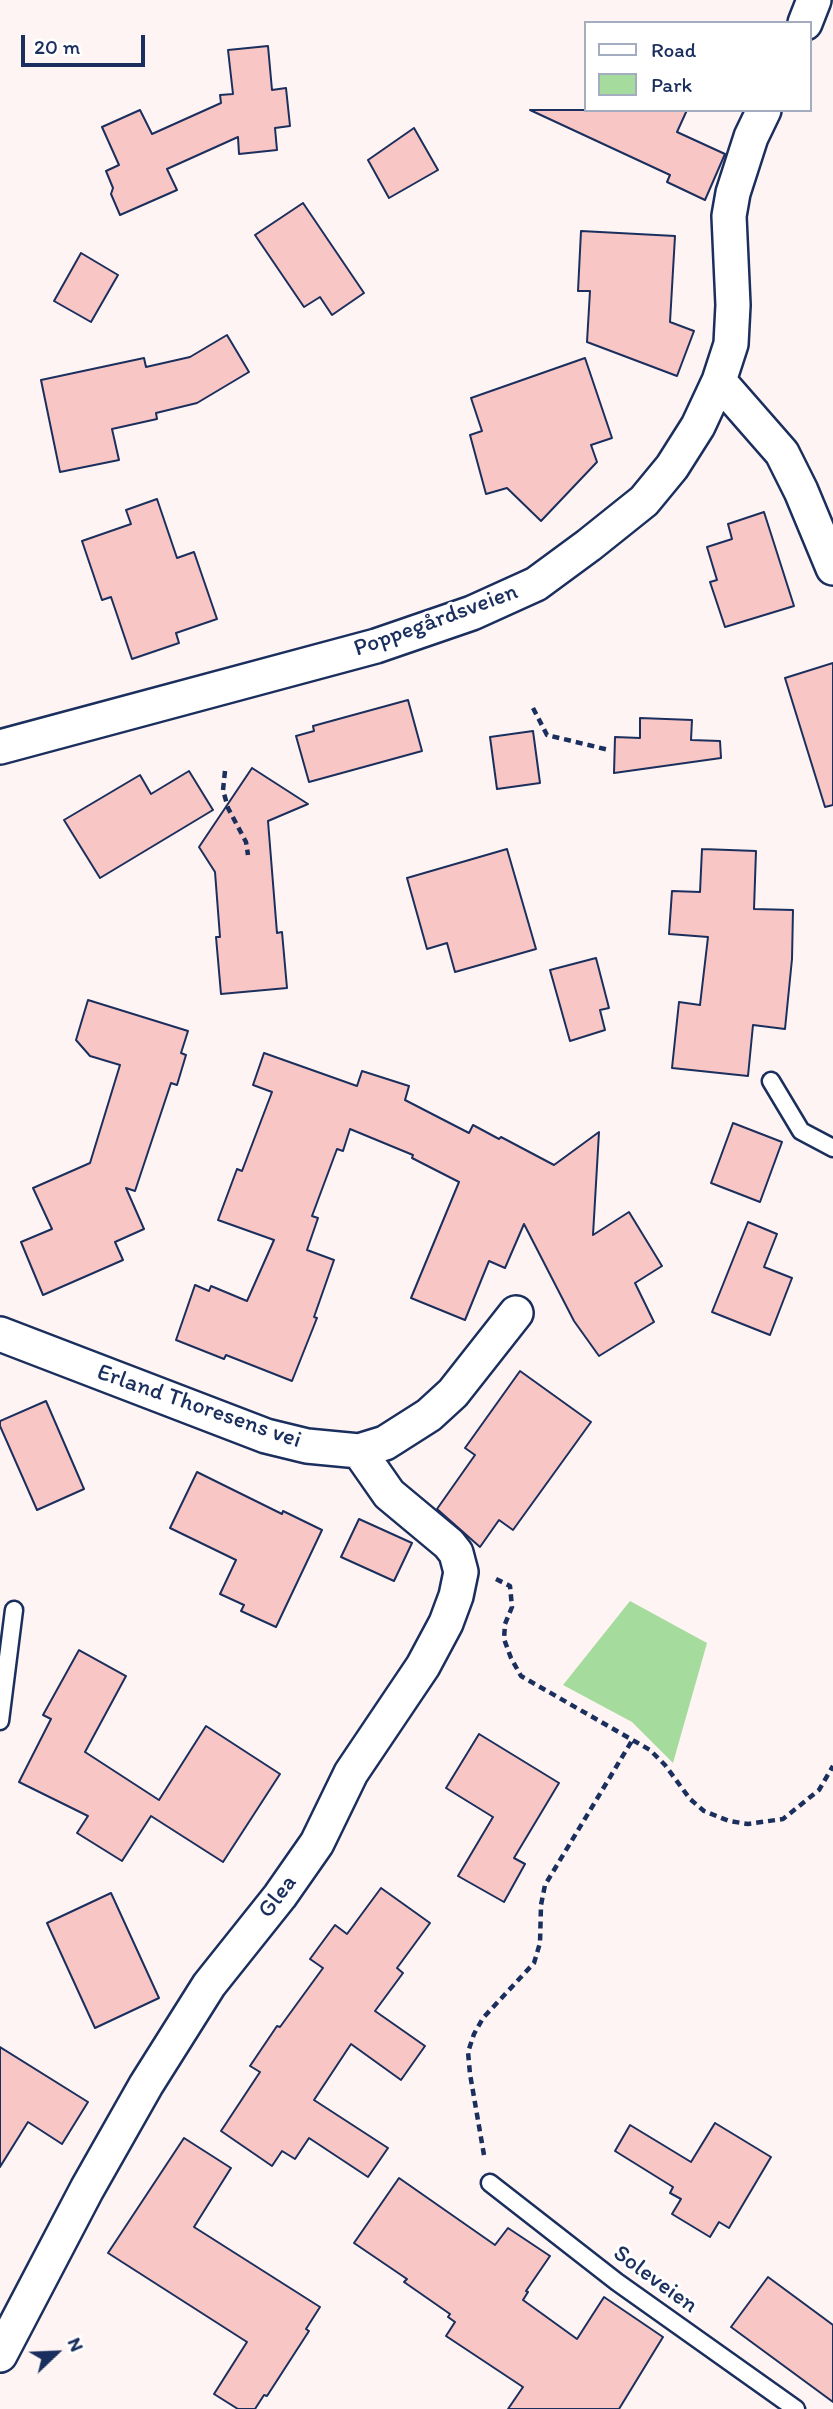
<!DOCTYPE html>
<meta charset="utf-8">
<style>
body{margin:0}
#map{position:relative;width:833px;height:2409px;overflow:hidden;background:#fef4f3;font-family:Itim,sans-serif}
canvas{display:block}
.legend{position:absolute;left:584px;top:21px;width:228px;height:91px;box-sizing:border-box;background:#fff;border:2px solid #a4acbf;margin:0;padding:9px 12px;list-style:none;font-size:21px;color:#1b2f5e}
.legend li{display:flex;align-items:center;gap:14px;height:35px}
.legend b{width:35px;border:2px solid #a4acbf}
.north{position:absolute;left:21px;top:2318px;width:70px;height:70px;-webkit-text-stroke:5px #fff;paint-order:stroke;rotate:67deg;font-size:19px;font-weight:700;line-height:28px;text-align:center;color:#1b2f5e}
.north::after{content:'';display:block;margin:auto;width:24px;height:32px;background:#1b2f5e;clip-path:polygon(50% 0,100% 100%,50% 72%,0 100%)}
.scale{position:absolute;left:21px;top:35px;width:124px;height:32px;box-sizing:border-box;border:4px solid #1b2f5e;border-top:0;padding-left:9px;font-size:21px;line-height:24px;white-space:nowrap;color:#1b2f5e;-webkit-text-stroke:5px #fff;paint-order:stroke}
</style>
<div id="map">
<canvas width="833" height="2409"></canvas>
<ul class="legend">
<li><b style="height:9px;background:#fff"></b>Road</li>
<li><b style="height:19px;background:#a6db9e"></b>Park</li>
</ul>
<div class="north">N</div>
<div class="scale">20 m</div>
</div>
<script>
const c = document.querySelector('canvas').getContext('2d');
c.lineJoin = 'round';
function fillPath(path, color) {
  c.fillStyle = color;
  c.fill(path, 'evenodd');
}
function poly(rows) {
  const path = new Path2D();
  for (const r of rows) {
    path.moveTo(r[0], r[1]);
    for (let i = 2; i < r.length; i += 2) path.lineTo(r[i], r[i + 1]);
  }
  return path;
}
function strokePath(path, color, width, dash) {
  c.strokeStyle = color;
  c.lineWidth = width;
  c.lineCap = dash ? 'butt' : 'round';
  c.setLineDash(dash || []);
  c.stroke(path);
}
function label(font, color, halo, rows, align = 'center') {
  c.font = font + ' Itim,sans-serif';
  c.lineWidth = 6;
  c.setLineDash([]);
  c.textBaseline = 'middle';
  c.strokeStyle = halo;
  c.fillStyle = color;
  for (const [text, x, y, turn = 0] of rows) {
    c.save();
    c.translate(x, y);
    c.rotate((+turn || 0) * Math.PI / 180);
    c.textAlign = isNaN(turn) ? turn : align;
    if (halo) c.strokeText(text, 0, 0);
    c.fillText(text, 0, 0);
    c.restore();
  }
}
const green = poly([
 [630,1601,707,1643,673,1763,632,1722,563,1685]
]);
const building = poly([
 [268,46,272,90,286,88,290,126,275,128,277,150,239,154,238,137,167,169,177,190,120,215,111,194,113,188,106,171,119,165,102,127,140,110,152,134,221,103,220,95,233,94,228,50,268,46],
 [530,110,687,110,677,132,725,154,705,200,667,182,670,175,530,110],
 [414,128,438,170,389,198,368,160,414,128],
 [303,203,364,293,332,315,320,297,304,307,255,235,303,203],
 [581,231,675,236,670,322,694,331,677,376,587,342,590,291,578,291,581,231],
 [81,253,118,275,91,322,54,301,81,253],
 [227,335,249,372,197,403,156,413,157,419,112,429,119,460,60,472,41,380,144,358,146,367,190,357,227,335],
 [585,358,612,438,591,445,597,462,541,521,507,488,486,494,470,435,482,431,471,398,585,358],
 [157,499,177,558,194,552,217,619,176,633,179,643,132,659,111,597,102,600,82,541,131,524,126,510,157,499],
 [764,512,794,606,725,627,710,582,717,580,707,547,732,539,728,524,764,512],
 [833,663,833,805,825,807,785,678,833,663],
 [408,700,422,751,309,782,296,736,314,731,313,726,408,700],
 [640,718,692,720,691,740,720,741,721,758,614,773,615,737,640,738,640,718],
 [533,731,540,783,497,789,490,737,533,731],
 [252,768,308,804,268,821,277,933,282,932,287,988,221,994,216,937,220,937,215,872,199,847,252,768],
 [189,771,213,810,100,878,64,820,140,775,151,794,189,771],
 [507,849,536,949,455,972,447,943,427,949,407,878,507,849],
 [702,849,756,851,754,909,793,910,792,959,785,1029,753,1025,748,1076,672,1068,679,1002,700,1005,708,937,669,934,672,891,700,892,702,849],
 [596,958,609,1008,600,1010,605,1030,570,1041,550,970,596,958],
 [88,1000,188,1031,181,1053,186,1055,177,1085,171,1083,135,1191,126,1188,144,1229,115,1242,123,1260,43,1295,21,1242,52,1229,33,1188,90,1163,120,1065,90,1056,76,1040,88,1000],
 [264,1053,357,1086,362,1071,409,1086,405,1100,469,1133,473,1125,499,1139,501,1137,554,1165,599,1132,593,1235,629,1212,662,1266,635,1283,654,1322,599,1356,574,1321,524,1224,505,1268,489,1261,465,1320,411,1298,459,1182,412,1158,413,1155,350,1129,343,1151,337,1149,312,1216,318,1218,307,1250,334,1260,314,1317,317,1318,292,1381,226,1355,224,1359,176,1340,195,1285,209,1291,211,1286,247,1301,274,1240,218,1220,237,1169,242,1171,272,1092,253,1085,264,1053],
 [733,1123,782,1142,760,1202,711,1183,733,1123],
 [748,1222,777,1234,764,1267,792,1278,770,1335,712,1312,748,1222],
 [520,1371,591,1422,513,1530,499,1520,480,1547,437,1509,475,1455,465,1448,520,1371],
 [46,1401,84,1489,37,1510,0,1426,0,1421,46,1401],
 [197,1472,282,1514,283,1511,322,1530,276,1627,241,1611,244,1605,220,1594,236,1560,170,1528,197,1472],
 [359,1519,412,1543,394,1581,341,1557,359,1519],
 [79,1650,126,1676,85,1752,159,1800,206,1726,280,1774,223,1862,151,1816,122,1861,77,1833,88,1816,19,1782,51,1719,43,1715,79,1650],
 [479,1734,559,1783,514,1858,525,1864,504,1902,458,1876,493,1817,446,1788,479,1734],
 [381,1888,430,1923,397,1968,403,1973,375,2011,425,2046,401,2080,351,2044,314,2100,388,2148,368,2177,309,2138,295,2159,282,2151,272,2166,221,2131,260,2072,250,2066,277,2026,280,2027,323,1968,310,1959,335,1925,347,1934,381,1888],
 [111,1893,159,1998,95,2028,47,1923,111,1893],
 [0,2047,88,2102,62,2144,28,2122,0,2167,0,2047],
 [715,2123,771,2157,729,2228,719,2222,710,2237,672,2214,681,2199,670,2193,673,2187,615,2151,630,2125,691,2162,715,2123],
 [184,2138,231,2168,194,2227,320,2307,306,2329,309,2331,267,2396,264,2395,255,2409,238,2409,214,2394,247,2342,108,2253,184,2138],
 [399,2178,495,2245,508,2228,550,2256,526,2291,528,2292,523,2300,577,2339,604,2297,663,2337,619,2409,508,2409,523,2387,446,2336,455,2322,448,2317,450,2314,404,2282,407,2279,354,2243,399,2178],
 [768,2277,833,2325,833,2402,731,2327,768,2277]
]);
const path = poly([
 [533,708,547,735,609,750],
 [225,771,223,790,228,808,246,842,248,855],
 [496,1579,510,1586,512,1607,505,1624,504,1639,511,1658,521,1676,650,1750,665,1765,690,1799,704,1811,729,1821,748,1824,783,1819,819,1790,833,1766],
 [484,2155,470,2074,468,2052,474,2034,483,2018,534,1963,540,1943,541,1905,545,1885,633,1739]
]);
const service = poly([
 [771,1081,801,1131,833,1148],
 [0,1721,14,1610],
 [490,2183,617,2282,796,2409]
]);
const minor = poly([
 [805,23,814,0],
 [719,381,782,453,801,491,833,568],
 [0,747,376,646,472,613,536,584,589,545,644,501,672,467,698,426,719,381,731,344,733,305,729,216,733,193,751,137,764,110],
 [0,1334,266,1436,307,1446,359,1451,385,1443,429,1415,453,1393,516,1313],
 [0,2355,87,2189,146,2085,209,1985,280,1896,317,1843,351,1773,423,1666,446,1623,456,1596,461,1572,456,1553,449,1544,389,1494,359,1451]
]);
const streetNames = [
 ["Poppegårdsveien",436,621,-20],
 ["Erland Thoresens vei",199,1407,19],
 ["Glea",278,1897,-53],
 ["Soleveien",655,2280,36]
];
fillPath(green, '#a6db9e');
fillPath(building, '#f8c7c5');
strokePath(building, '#1b2f5e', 2);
strokePath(service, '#1b2f5e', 21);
strokePath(minor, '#1b2f5e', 38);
strokePath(path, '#1b2f5e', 4.5, [7, 5]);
strokePath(service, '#fff', 16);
strokePath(minor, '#fff', 33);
label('24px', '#1b2f5e', '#fff', streetNames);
</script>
